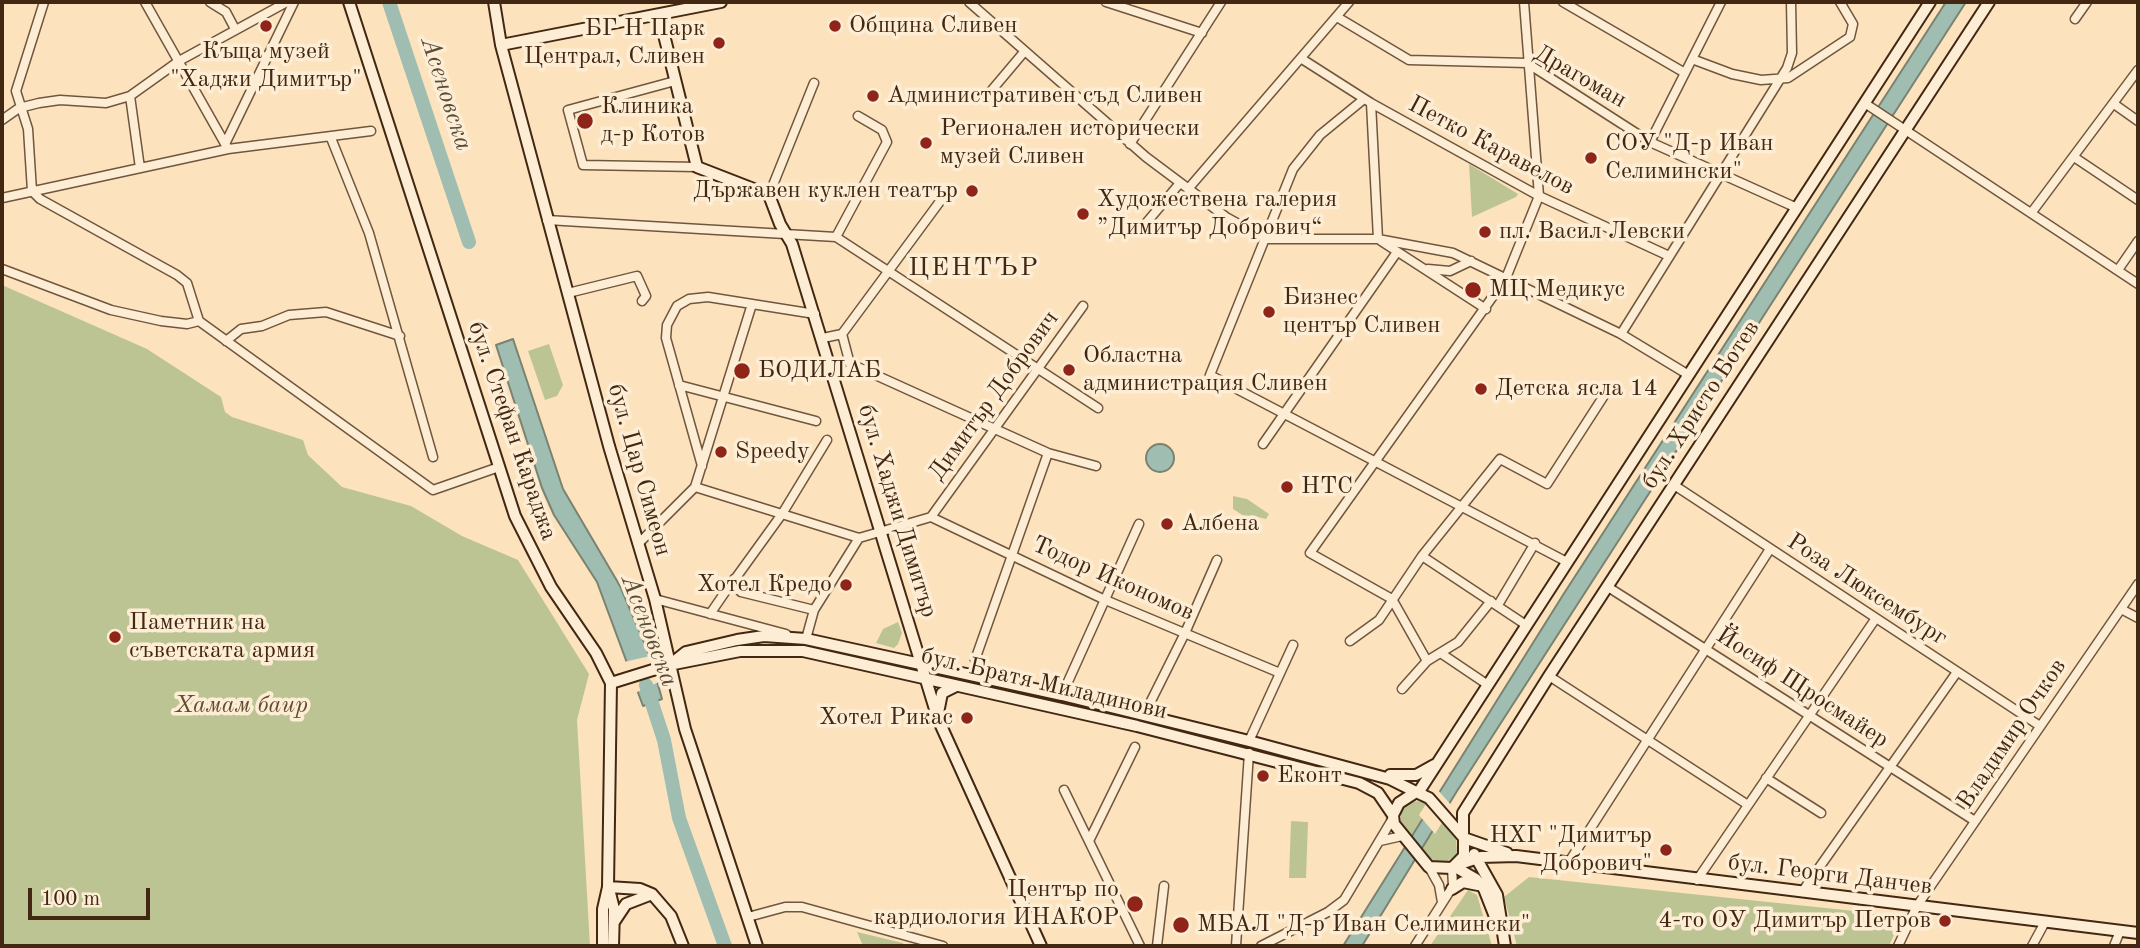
<!DOCTYPE html>
<meta charset="utf-8">
<style>
body{margin:0}
#map{position:relative;width:2140px;height:948px;overflow:hidden;background:#fce3be;font-family:"Old Standard TT",serif}
canvas{display:block}
.frame{position:absolute;inset:0;border:4px solid #422712;pointer-events:none}
.scale{position:absolute;left:28px;top:888px;width:122px;height:32px;box-sizing:border-box;border:4px solid #422712;border-top:0;padding-left:9px;font-size:21px;line-height:24px;white-space:nowrap;color:#422712;-webkit-text-stroke:5px #fdedd5;paint-order:stroke}
</style>
<div id="map">
<canvas width="2140" height="948"></canvas>
<div class="frame"></div>
<div class="scale">100 m</div>
</div>
<script>
const c = document.querySelector('canvas').getContext('2d');
c.lineJoin = 'round';
function fillPath(path, color) {
  c.fillStyle = color;
  c.fill(path, 'evenodd');
}
function poly(rows) {
  const path = new Path2D();
  for (const r of rows) {
    if (r.length === 3) {
      path.moveTo(r[0] + r[2], r[1]);
      path.arc(r[0], r[1], r[2], 0, 2 * Math.PI);
      continue;
    }
    path.moveTo(r[0], r[1]);
    for (let i = 2; i < r.length; i += 2) path.lineTo(r[i], r[i + 1]);
  }
  return path;
}
function strokePath(path, color, width, dash) {
  c.strokeStyle = color;
  c.lineWidth = width;
  c.lineCap = dash ? 'butt' : 'round';
  c.setLineDash(dash || []);
  c.stroke(path);
}
function label(font, color, halo, rows, align = 'center') {
  c.font = font + ' "Old Standard TT",serif';
  c.lineWidth = 7;
  c.setLineDash([]);
  c.textBaseline = 'middle';
  c.strokeStyle = halo;
  c.fillStyle = color;
  for (const [text, x, y, turn = 0] of rows) {
    c.save();
    c.translate(x, y);
    c.rotate((+turn || 0) * Math.PI / 180);
    c.textAlign = isNaN(turn) ? turn : align;
    if (halo) c.strokeText(text, 0, 0);
    c.fillText(text, 0, 0);
    c.restore();
  }
}
const green = poly([
 [1469,164,1518,194,1516,197,1472,217],
 [2,285,147,349,221,397,225,412,232,417,303,440,308,455,342,487,411,506,462,536,518,560,589,674,577,720,590,946,2,946],
 [549,344,563,385,557,396,545,400,528,351],
 [1233,496,1247,499,1269,514,1266,519,1250,515,1247,518,1233,509],
 [898,622,902,633,898,644,894,648,876,643,883,629],
 [1419,801,1427,803,1456,837,1457,854,1445,863,1431,862,1401,827,1401,811,1408,803],
 [1291,821,1308,822,1306,878,1289,878],
 [1529,877,1864,912,1902,917,1889,946,1517,946,1504,897],
 [1468,890,1477,895,1492,946,1430,946],
 [857,932,903,943,904,946,863,946]
]);
const water = poly([
 [1946,2,1966,2,1457,791,1362,946,1343,946,1563,595,1946,2],
 [513,339,563,489,620,586,650,656,662,699,643,706,597,582,554,515,542,488,496,345,513,339],
 [1160,458,14]
]);
const pier = poly([
 [650,656,659,682,635,693,624,662],
 [1436,788,1452,806,1435,834,1419,815]
]);
const river = poly([
 [389,2,469,242],
 [646,685,664,740,679,818,725,946]
]);
const street = poly([
 [44,2,16,91,28,129,32,191,40,199,177,275,187,283,199,321,433,490,499,467],
 [145,2,228,149],
 [210,2,226,12,235,29],
 [969,2,1146,157,1226,217,1266,239,1378,239,1453,253,1621,334,1687,374],
 [1106,2,1202,33],
 [1563,2,1685,73],
 [1337,17,1409,60,1527,63,1650,142,1797,208],
 [2075,19,2087,2],
 [1302,59,1371,103,1539,196,1669,256],
 [1692,59,1732,74,1761,80,1788,78,1850,37,1853,24,1840,2],
 [675,81,568,110,583,165,697,167],
 [130,96,140,168],
 [986,97,1024,52],
 [1364,99,1320,135,1293,169,1210,375,1567,562],
 [1371,103,1378,239],
 [1866,104,2138,284],
 [2114,104,2138,121],
 [2,120,19,108,39,103,60,100,106,103,130,96,179,61,287,2],
 [331,138,369,233,433,457],
 [226,142,294,2],
 [1650,142,1721,2],
 [1130,144,1221,2],
 [2074,157,2138,200],
 [1188,189,1349,2],
 [769,195,814,83],
 [2,198,228,149,371,131],
 [2032,212,2138,70],
 [547,220,836,237],
 [1141,229,1180,183],
 [836,237,1098,408],
 [836,237,887,142,882,130,858,116],
 [1381,241,1486,309],
 [2,269,111,310,161,321,187,324,199,321],
 [1428,269,1450,271,1471,261],
 [2118,270,2138,241],
 [568,293,637,276,646,296,642,301],
 [842,334,941,200],
 [1621,334,1787,68,1792,53,1791,2],
 [823,338,842,334,851,368],
 [226,341,241,329,262,326,289,315,326,312,400,336],
 [835,374,860,368,1048,453,1096,466],
 [679,385,816,421],
 [1263,444,1397,252],
 [702,466,666,338,667,325,677,306,689,299,708,297,815,314],
 [1674,485,2040,726],
 [695,487,859,538,931,517,1083,306],
 [931,517,1103,599,1280,673],
 [638,544,695,487,752,304],
 [1422,556,1526,625],
 [1608,587,1975,821],
 [655,599,786,634],
 [1498,605,1535,543],
 [2121,609,2138,618],
 [814,610,741,592,735,586,735,579,782,514,827,440],
 [710,614,734,579],
 [802,638,806,639,814,610,859,538],
 [1350,641,1379,620,1422,556,1500,459,1547,484,1605,394],
 [1442,654,1488,685],
 [975,660,1048,453],
 [1427,661,1392,599,1310,553,1506,278,1539,196,1524,2],
 [1549,676,1748,805],
 [1402,689,1427,661,1458,642,1491,601],
 [1062,695,1139,524],
 [1144,715,1185,633,1217,560],
 [1249,741,1293,645],
 [1766,778,1821,813],
 [1064,790,1140,946],
 [1089,841,1135,747],
 [1380,841,1402,836],
 [1569,862,1770,549],
 [1429,867,1439,885,1442,902],
 [1697,880,1876,618],
 [1802,892,1957,672],
 [748,917,785,907,802,907,943,946],
 [1157,946,1164,886],
 [1236,946,1249,753],
 [1261,946,1328,912,1344,900,1393,818],
 [1415,946,1453,886,1452,868],
 [1898,946,1917,906,2138,584],
 [2032,946,2045,922],
 [2114,946,2120,931]
]);
const secondary = poly([
 [349,2,515,516,551,587,596,653,611,683,608,887,603,909,603,946],
 [494,2,501,45,609,446,655,599,685,729,757,946],
 [659,15,697,167,769,195,780,224,792,244,938,719,1041,946],
 [501,45,721,2],
 [671,664,686,652,737,640,764,636,806,639,1062,695,1249,741,1390,779,1416,792],
 [611,683,669,665,740,651,803,651,1137,726,1359,783,1378,793,1393,815],
 [938,713,942,693,956,686],
 [1390,775,1416,775,1434,765],
 [1416,792,1429,798,1464,838,1464,856,1452,868,1429,867,1394,824,1393,815,1399,803,1416,792],
 [1418,793,1930,2],
 [1463,836,1463,813,1549,676,1989,2],
 [1464,838,1507,853],
 [1474,854,1497,895,1505,946],
 [1457,865,1481,857,1516,856,2138,933],
 [1455,867,1476,879,1484,889,1499,927],
 [608,887,640,889,652,894,671,916,683,946],
 [609,889,614,909,613,946],
 [1452,889,1463,882,1478,885],
 [614,922,626,904,652,894]
]);
const markers = [
 [266,26,7,"#8f2418"],
 [835,26,7,"#8f2418"],
 [719,43,7,"#8f2418"],
 [873,96,7,"#8f2418"],
 [585,121,9,"#8f2418"],
 [926,143,7,"#8f2418"],
 [1591,158,7,"#8f2418"],
 [972,191,7,"#8f2418"],
 [1083,214,7,"#8f2418"],
 [1485,232,7,"#8f2418"],
 [1473,290,9,"#8f2418"],
 [1269,312,7,"#8f2418"],
 [1069,370,7,"#8f2418"],
 [742,371,9,"#8f2418"],
 [1481,389,7,"#8f2418"],
 [721,452,7,"#8f2418"],
 [1287,487,7,"#8f2418"],
 [1167,524,7,"#8f2418"],
 [846,585,7,"#8f2418"],
 [115,637,7,"#8f2418"],
 [967,718,7,"#8f2418"],
 [1263,776,7,"#8f2418"],
 [1666,850,7,"#8f2418"],
 [1135,904,9,"#8f2418"],
 [1945,921,7,"#8f2418"],
 [1181,925,9,"#8f2418"]
];
const poiNames = [
 ["Община Сливен",849,26],
 ["БГ H Парк",705,29,"right"],
 ["Централ, Сливен",705,57,"right"],
 ["Къща музей",266,52,"center"],
 ["\"Хаджи Димитър\"",266,80,"center"],
 ["Административен съд Сливен",887,96],
 ["Клиника",601,107],
 ["д-р Котов",601,135],
 ["Регионален исторически",940,129],
 ["музей Сливен",940,157],
 ["СОУ \"Д-р Иван",1605,144],
 ["Селимински\"",1605,172],
 ["Държавен куклен театър",958,191,"right"],
 ["Художествена галерия",1097,200],
 ["”Димитър Добрович“",1097,228],
 ["пл. Васил Левски",1499,232],
 ["МЦ Медикус",1489,290],
 ["Бизнес",1283,298],
 ["център Сливен",1283,326],
 ["Областна",1083,356],
 ["администрация Сливен",1083,384],
 ["БОДИЛАБ",758,371],
 ["Детска ясла 14",1495,389],
 ["Speedy",735,452],
 ["НТС",1301,487],
 ["Албена",1181,524],
 ["Хотел Кредо",832,585,"right"],
 ["Паметник на",129,623],
 ["съветската армия",129,651],
 ["Хотел Рикас",953,718,"right"],
 ["Еконт",1277,776],
 ["НХГ \"Димитър",1652,836,"right"],
 ["Добрович\"",1652,864,"right"],
 ["Център по",1119,890,"right"],
 ["кардиология ИНАКОР",1119,918,"right"],
 ["4-то ОУ Димитър Петров",1931,921,"right"],
 ["МБАЛ \"Д-р Иван Селимински\"",1197,925]
];
const streetNames = [
 ["Драгоман",1580,77,30],
 ["Петко Каравелов",1491,146,28],
 ["Димитър Добрович",994,396,-54],
 ["бул. Христо Ботев",1701,405,-57],
 ["бул. Стефан Караджа",512,431,71],
 ["бул. Цар Симеон",639,470,74],
 ["бул. Хаджи Димитър",897,511,73],
 ["Тодор Икономов",1113,579,24],
 ["Роза Люксембург",1867,590,33],
 ["бул. Братя Миладинови",1044,684,13],
 ["Йосиф Щросмайер",1802,688,33],
 ["Владимир Очков",2012,734,-56],
 ["бул. Георги Данчев",1830,875,7]
];
const parkNames = [
 ["Хамам баир",241,706]
];
const waterNames = [
 ["Асеновска",446,94,72],
 ["Асеновска",649,631,69]
];
const neighbourhoodNames = [
 ["ЦЕНТЪР",974,268]
];
fillPath(green, '#bdc493');
fillPath(water, '#9fbeb1');
strokePath(water, '#7a8271', 2);
fillPath(pier, '#fce3be');
strokePath(river, '#9fbeb1', 14);
strokePath(street, '#70563d', 11);
strokePath(secondary, '#422712', 14);
strokePath(street, '#fdedd5', 8);
strokePath(secondary, '#fdedd5', 10);
for (const [x, y, r, color] of markers) {
  const dot = new Path2D();
  dot.arc(x, y, r, 0, 2 * Math.PI);
  c.fillStyle = color;
  c.fill(dot);
  strokePath(dot, '#fdedd5', 2.5);
}
label('24px', '#422712', '#fdedd5', poiNames, 'left');
label('24px', '#422712', '#fdedd5', streetNames);
label('italic 24px', '#614e32', '#fdedd5', parkNames);
label('italic 26px', '#594d3a', '#fdedd5', waterNames);
c.letterSpacing = '2px';
label('26px', '#422712', '#fdedd5', neighbourhoodNames);
c.letterSpacing = '0px';
</script>
